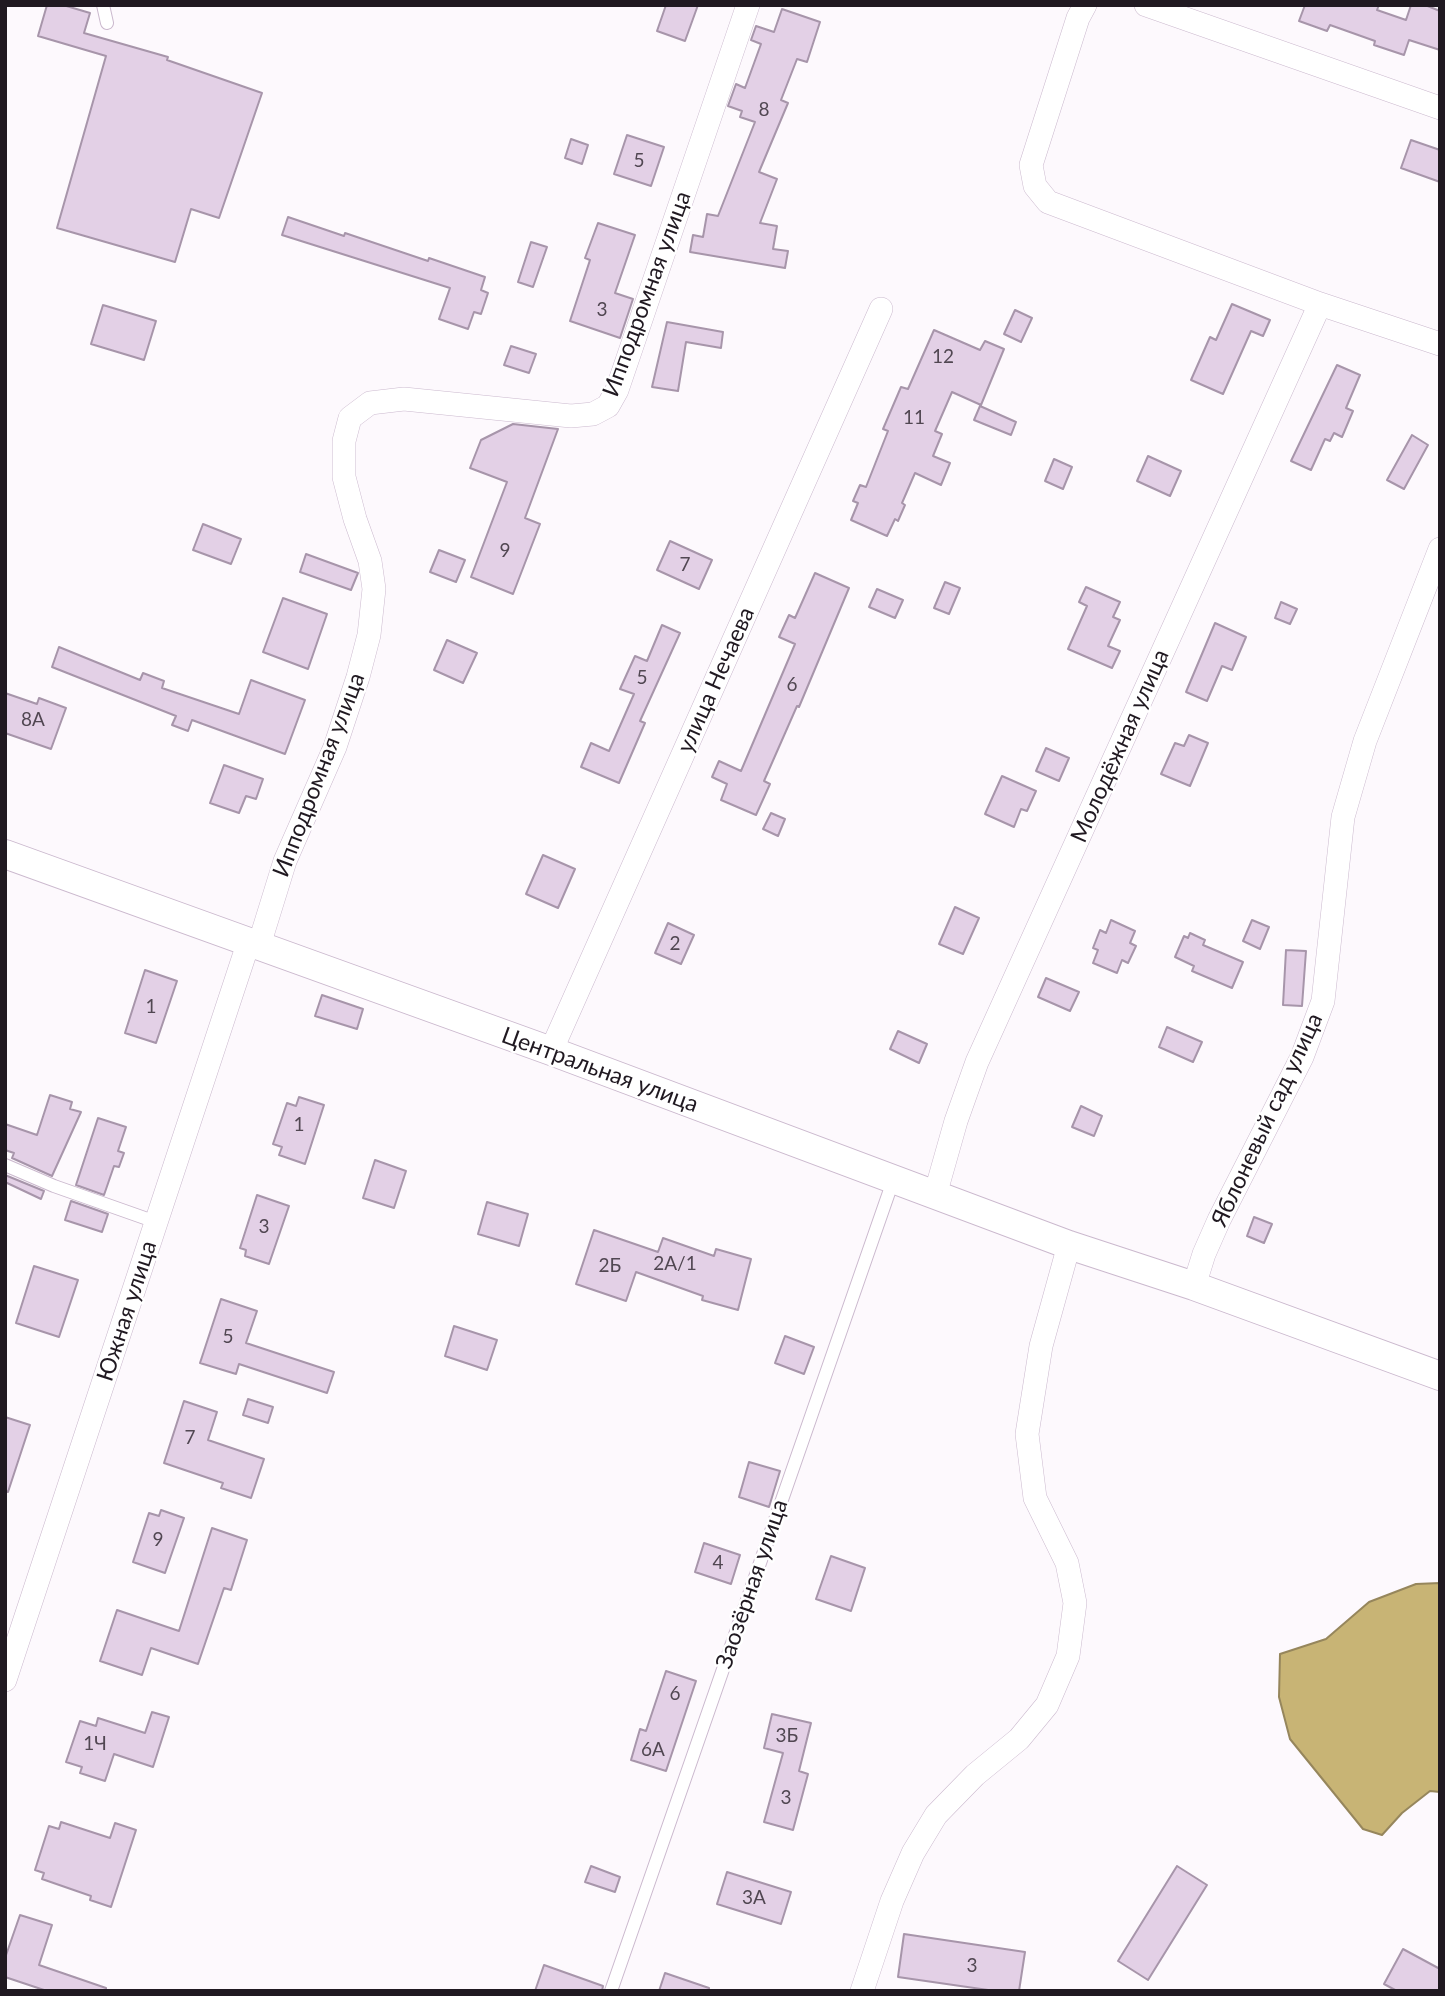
<!DOCTYPE html>
<meta charset="utf-8">
<style>
body{margin:0}
#map{position:relative;width:1445px;height:1996px;overflow:hidden;background:#fdf9fd;font-family:Lato,sans-serif}
canvas{display:block}
.frame{position:absolute;inset:0;border:7px solid #201921;pointer-events:none}
</style>
<div id="map">
<canvas width="1445" height="1996"></canvas>
<div class="frame"></div>
</div>
<script>
const c = document.querySelector('canvas').getContext('2d');
c.lineJoin = 'round';
function fillPath(path, color) {
  c.fillStyle = color;
  c.fill(path, 'evenodd');
}
function poly(rows) {
  const path = new Path2D();
  for (const r of rows) {
    path.moveTo(r[0], r[1]);
    for (let i = 2; i < r.length; i += 2) path.lineTo(r[i], r[i + 1]);
  }
  return path;
}
function strokePath(path, color, width, dash) {
  c.strokeStyle = color;
  c.lineWidth = width;
  c.lineCap = dash ? 'butt' : 'round';
  c.setLineDash(dash || []);
  c.stroke(path);
}
function label(font, color, halo, rows, align = 'center') {
  c.font = font + ' Lato,sans-serif';
  c.lineWidth = 5;
  c.setLineDash([]);
  c.textBaseline = 'middle';
  c.strokeStyle = halo;
  c.fillStyle = color;
  for (const [text, x, y, turn = 0] of rows) {
    c.save();
    c.translate(x, y);
    c.rotate((+turn || 0) * Math.PI / 180);
    c.textAlign = isNaN(turn) ? turn : align;
    if (halo) c.strokeText(text, 0, 0);
    c.fillText(text, 0, 0);
    c.restore();
  }
}
const water = poly([
 [1440,1583,1440,1792,1430,1791,1402,1813,1382,1835,1363,1829,1290,1739,1279,1697,1280,1654,1326,1639,1369,1602,1416,1584,1440,1583]
]);
const building = poly([
 [47,5,63,5,90,13,84,33,168,57,167,60,262,93,219,218,191,209,175,262,57,228,106,56,38,36,47,5],
 [666,5,698,5,685,41,657,31,666,5],
 [1305,5,1379,5,1377,10,1406,20,1411,5,1425,5,1440,11,1440,50,1409,40,1404,55,1374,45,1375,41,1330,25,1327,31,1299,21,1305,5],
 [782,9,820,22,807,62,797,59,781,100,788,103,759,172,777,179,760,223,777,226,773,249,788,251,785,268,690,252,693,235,703,237,707,214,718,216,755,122,740,117,742,111,728,106,736,84,745,88,761,44,751,40,756,26,774,32,782,9],
 [627,135,664,147,651,186,614,174,627,135],
 [571,139,588,145,582,164,565,158,571,139],
 [1411,140,1440,150,1440,182,1401,168,1411,140],
 [288,217,344,236,345,233,428,261,429,258,485,277,481,290,488,293,481,314,474,312,468,329,439,319,450,288,282,235,288,217],
 [598,223,635,235,615,293,633,299,620,338,570,321,590,260,585,258,598,223],
 [531,242,547,247,533,287,518,282,531,242],
 [1232,304,1270,320,1263,336,1251,331,1223,394,1191,380,1210,337,1216,340,1232,304],
 [103,305,156,321,144,360,91,344,103,305],
 [1015,310,1032,318,1021,342,1004,334,1015,310],
 [667,322,723,332,721,348,686,342,678,391,652,387,667,322],
 [934,330,980,350,985,341,1004,349,981,405,952,392,935,431,942,434,933,456,950,463,941,485,915,473,902,503,905,505,898,521,895,519,887,536,851,520,858,503,853,501,860,485,866,487,888,431,883,429,901,387,908,389,934,330],
 [511,346,536,354,529,373,504,365,511,346],
 [1337,365,1360,375,1346,408,1353,411,1342,437,1334,433,1330,441,1325,439,1311,470,1291,461,1337,365],
 [980,406,1016,422,1011,435,974,420,980,406],
 [513,424,558,429,525,518,540,524,513,594,471,577,507,482,470,468,481,440,513,424],
 [1412,435,1428,445,1404,489,1387,480,1412,435],
 [1148,456,1181,471,1170,496,1137,481,1148,456],
 [1054,459,1072,467,1063,489,1045,481,1054,459],
 [203,524,241,539,231,564,193,550,203,524],
 [670,541,712,560,699,589,657,570,670,541],
 [439,550,465,560,456,582,430,572,439,550],
 [306,554,358,573,351,590,300,572,306,554],
 [815,573,849,588,799,707,797,706,764,781,770,784,756,815,721,800,727,784,712,777,719,761,741,771,795,644,779,637,789,615,795,618,815,573],
 [945,582,960,588,949,614,934,608,945,582],
 [1086,587,1120,602,1113,617,1120,620,1108,646,1120,651,1112,668,1068,649,1087,606,1079,602,1086,587],
 [877,589,903,600,895,618,869,607,877,589],
 [283,598,327,614,308,669,263,652,283,598],
 [1281,602,1297,609,1290,624,1275,618,1281,602],
 [1215,623,1246,637,1232,670,1222,666,1207,701,1186,692,1215,623],
 [662,625,680,633,640,721,645,723,619,783,581,767,591,743,609,751,634,694,620,689,635,656,647,661,662,625],
 [447,640,477,653,463,683,434,670,447,640],
 [59,647,140,680,143,673,164,681,162,688,239,714,251,680,305,700,285,754,192,720,188,731,172,725,176,716,52,667,59,647],
 [5,693,37,704,39,698,66,708,51,749,5,733,5,693],
 [1189,735,1208,743,1190,786,1161,774,1175,743,1184,746,1189,735],
 [1046,748,1069,758,1059,781,1036,771,1046,748],
 [224,765,263,779,256,799,246,796,239,813,210,803,224,765],
 [1002,776,1036,791,1027,811,1021,809,1014,827,985,814,1002,776],
 [771,813,785,819,778,836,763,829,771,813],
 [543,855,575,869,558,908,526,894,543,855],
 [955,907,979,918,963,954,939,944,955,907],
 [1111,920,1135,931,1130,943,1136,946,1128,963,1122,960,1117,973,1093,963,1098,950,1093,948,1100,930,1106,933,1111,920],
 [1252,920,1269,927,1260,949,1243,941,1252,920],
 [668,923,694,935,681,964,655,953,668,923],
 [1190,933,1205,940,1203,945,1243,962,1232,988,1192,971,1194,966,1175,957,1184,936,1188,938,1190,933],
 [1286,950,1306,951,1302,1006,1283,1005,1286,950],
 [145,970,177,981,156,1043,125,1033,145,970],
 [1046,978,1079,992,1070,1011,1038,997,1046,978],
 [322,995,363,1009,357,1029,315,1016,322,995],
 [1167,1027,1202,1042,1193,1062,1159,1047,1167,1027],
 [898,1031,927,1044,919,1063,890,1049,898,1031],
 [50,1095,72,1102,70,1109,81,1112,52,1176,12,1158,14,1153,5,1150,5,1124,37,1135,50,1095],
 [299,1097,324,1105,305,1164,279,1155,282,1147,273,1144,287,1103,296,1106,299,1097],
 [1081,1106,1102,1116,1094,1136,1072,1127,1081,1106],
 [98,1118,126,1127,118,1151,124,1153,119,1167,114,1166,104,1195,76,1185,98,1118],
 [375,1160,406,1171,394,1208,363,1198,375,1160],
 [5,1175,44,1191,41,1199,5,1182,5,1175],
 [257,1195,289,1206,269,1264,245,1256,246,1250,240,1248,257,1195],
 [71,1201,108,1214,102,1232,65,1220,71,1201],
 [487,1202,528,1214,519,1246,478,1234,487,1202],
 [1254,1217,1272,1224,1264,1243,1247,1236,1254,1217],
 [594,1230,658,1252,663,1238,714,1256,716,1249,751,1259,738,1310,702,1300,703,1296,636,1272,626,1301,576,1284,594,1230],
 [34,1266,78,1280,59,1337,16,1323,34,1266],
 [221,1299,257,1311,246,1343,334,1372,327,1393,239,1364,236,1374,200,1363,221,1299],
 [454,1326,497,1340,487,1370,445,1356,454,1326],
 [785,1336,814,1347,804,1374,775,1363,785,1336],
 [248,1399,273,1407,268,1423,243,1415,248,1399],
 [184,1401,217,1412,208,1440,264,1459,251,1498,221,1488,223,1483,164,1463,184,1401],
 [5,1417,30,1425,8,1492,5,1491,5,1417],
 [749,1462,780,1471,769,1507,739,1497,749,1462],
 [161,1510,184,1518,165,1573,133,1562,149,1513,159,1516,161,1510],
 [212,1528,247,1540,231,1590,224,1588,198,1664,151,1648,142,1675,100,1661,117,1610,179,1631,212,1528],
 [704,1543,740,1555,731,1584,695,1572,704,1543],
 [831,1556,865,1568,851,1611,816,1599,831,1556],
 [666,1671,696,1681,666,1771,631,1760,640,1729,646,1731,666,1671],
 [152,1712,169,1717,153,1767,114,1754,105,1781,80,1773,82,1767,66,1762,80,1721,96,1726,98,1718,145,1733,152,1712],
 [772,1714,811,1723,799,1771,808,1774,793,1830,764,1822,783,1753,764,1748,772,1714],
 [61,1822,110,1838,115,1823,136,1830,111,1907,90,1900,91,1896,42,1879,44,1873,35,1870,49,1826,59,1829,61,1822],
 [591,1866,620,1877,615,1892,585,1882,591,1866],
 [1177,1866,1207,1885,1148,1980,1118,1961,1177,1866],
 [727,1872,791,1892,781,1924,717,1904,727,1872],
 [20,1915,52,1925,39,1965,106,1988,106,1991,47,1991,5,1977,5,1958,20,1915],
 [904,1934,1025,1952,1019,1991,995,1991,898,1977,904,1934],
 [1403,1949,1440,1969,1440,1991,1397,1991,1384,1984,1403,1949],
 [544,1965,603,1986,602,1991,535,1991,544,1965],
 [665,1973,709,1988,709,1991,659,1991,665,1973]
]);
const service = poly([
 [103,5,107,23],
 [5,1165,54,1186,156,1222],
 [611,1991,894,1178]
]);
const minor = poly([
 [1085,5,1078,18,1031,165,1035,186,1048,202,1320,304,1440,344],
 [1146,5,1440,108],
 [259,945,285,861,335,747,358,677,369,635,374,589,370,561,355,519,344,477,344,441,350,418,370,403,404,399,571,416,593,414,608,406,617,390,748,5],
 [551,1051,881,309],
 [935,1195,956,1121,977,1062,1320,304],
 [1194,1286,1204,1254,1219,1220,1302,1057,1323,1001,1343,817,1365,741,1440,549],
 [5,1680,249,941],
 [862,1991,892,1901,913,1853,936,1815,975,1775,1019,1739,1047,1705,1068,1656,1075,1603,1067,1563,1035,1498,1027,1434,1041,1346,1069,1245]
]);
const tertiary = poly([
 [5,854,551,1051,1069,1245,1194,1286,1440,1376]
]);
const numberNames = [
 ["8",764,110],
 ["5",639,161],
 ["3",602,310],
 ["12",943,357],
 ["11",914,418],
 ["9",505,551],
 ["7",685,565],
 ["5",642,678],
 ["6",792,685],
 ["8А",33,720],
 ["2",675,944],
 ["1",151,1007],
 ["1",299,1125],
 ["3",264,1227],
 ["2А/1",675,1264],
 ["2Б",610,1266],
 ["5",228,1337],
 ["7",190,1438],
 ["9",158,1540],
 ["4",718,1563],
 ["6",675,1694],
 ["3Б",787,1736],
 ["1Ч",95,1744],
 ["6А",653,1750],
 ["3",786,1798],
 ["3А",754,1898],
 ["3",972,1966]
];
const streetNames = [
 ["Ипподромная улица",647,294,-70],
 ["улица Нечаева",716,680,-66],
 ["Молодёжная улица",1120,746,-66],
 ["Ипподромная улица",319,775,-69],
 ["Центральная улица",600,1070,20],
 ["Яблоневый сад улица",1267,1120,-65],
 ["Южная улица",127,1311,-72],
 ["Заозёрная улица",752,1584,-71]
];
fillPath(water, '#c8b475');
strokePath(water, '#96865c', 2);
fillPath(building, '#e3d0e6');
strokePath(building, '#a795aa', 2);
strokePath(service, '#cbb9ce', 14);
strokePath(minor, '#cbb9ce', 24);
strokePath(tertiary, '#cbb9ce', 30);
strokePath(service, '#fff', 12);
strokePath(minor, '#fff', 23);
strokePath(tertiary, '#fff', 28);
label('19px', '#514752', null, numberNames);
label('23px', '#201921', '#fff', streetNames);
</script>
